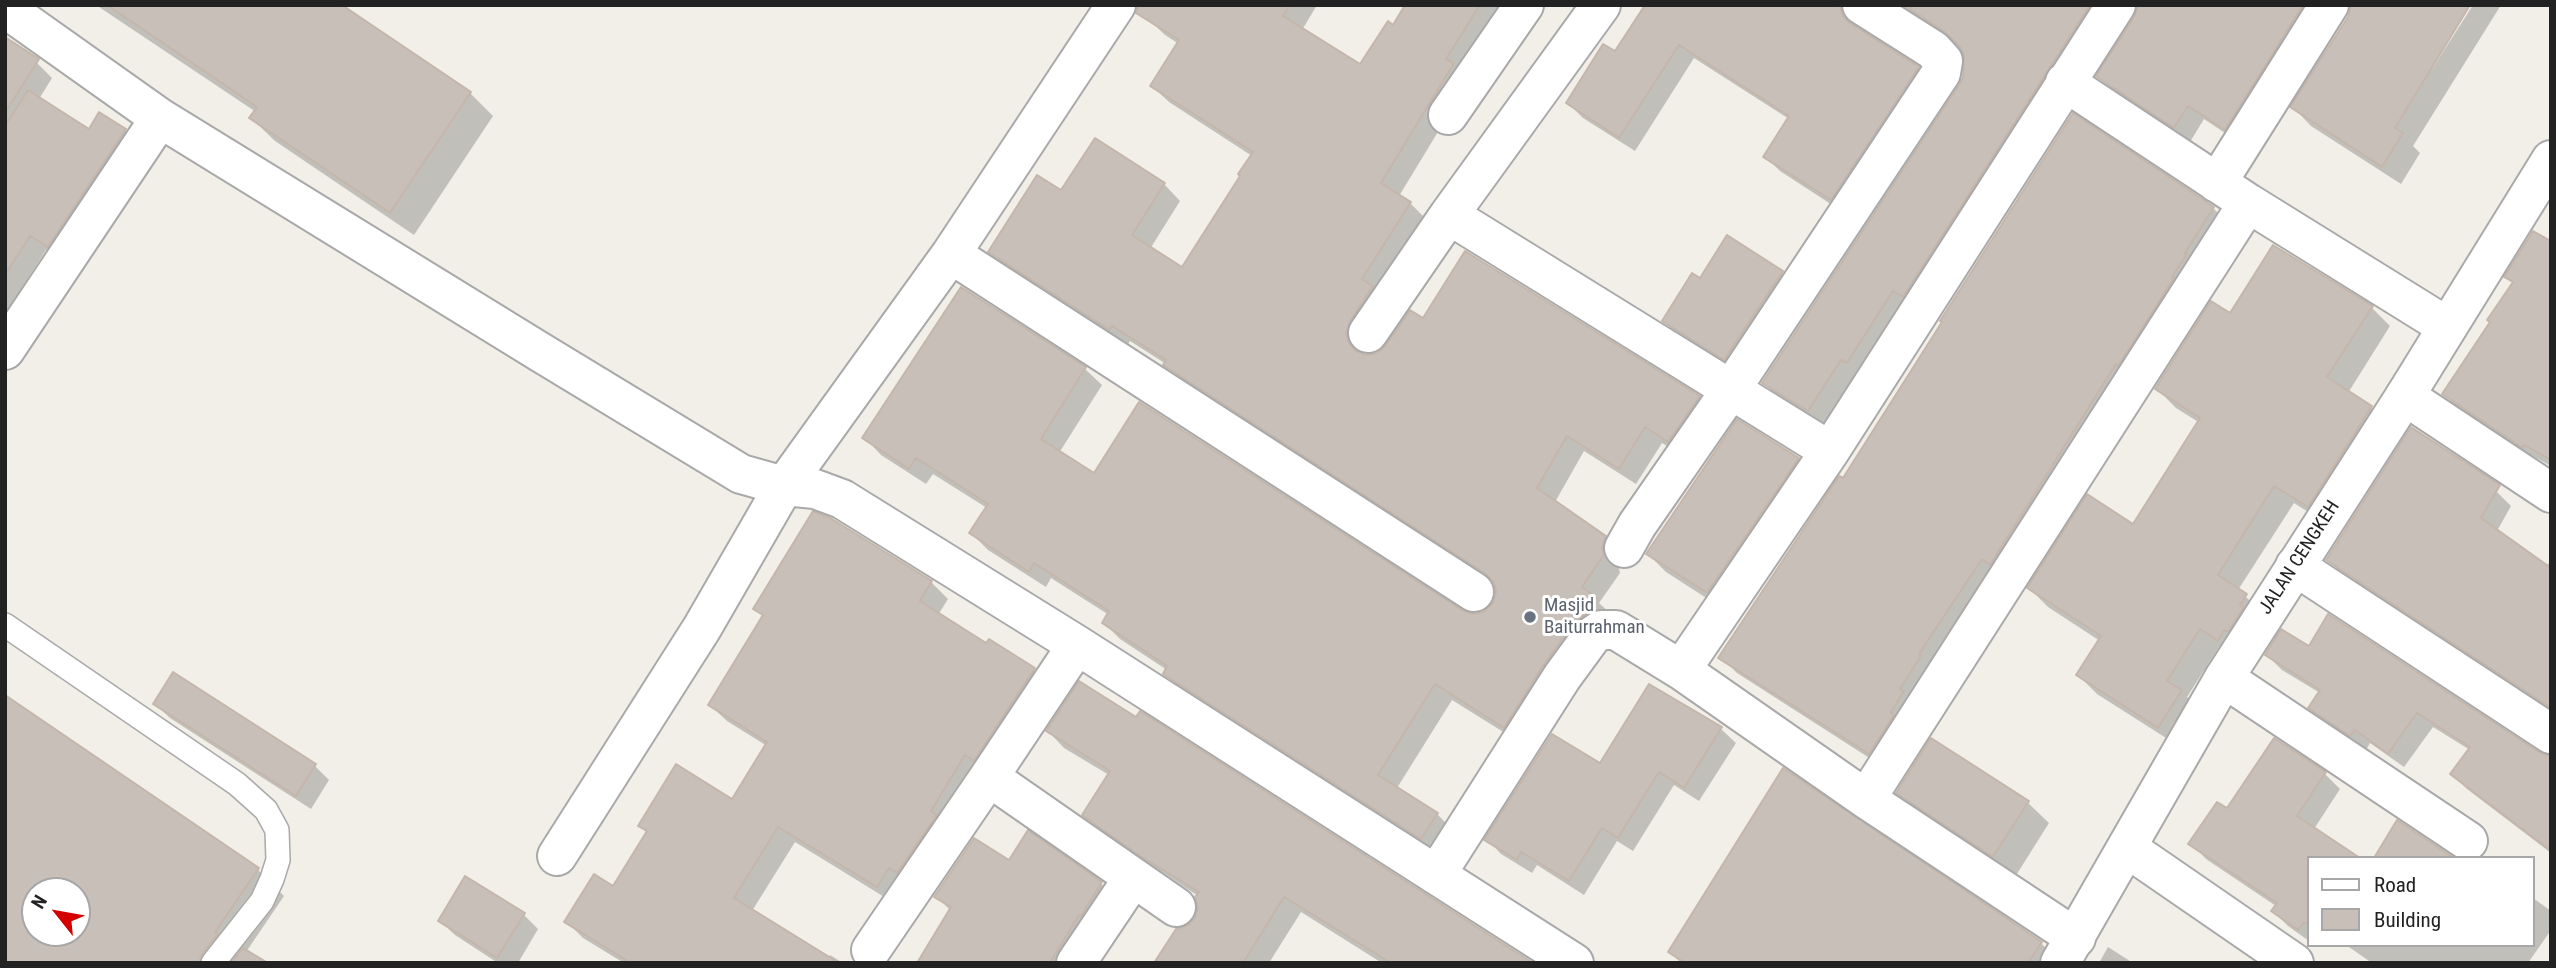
<!DOCTYPE html>
<style>
body{margin:0}
#map{position:relative;width:2556px;height:968px;overflow:hidden;background:#f2efe9;font-family:"Roboto Condensed",sans-serif}
canvas{display:block}
.frame{position:absolute;inset:0;border:7px solid #222;pointer-events:none}
.legend{position:absolute;left:2307px;top:856px;width:228px;height:91px;box-sizing:border-box;background:#fff;border:2px solid #a7a7a7;margin:0;padding:9px 12px;list-style:none;font-size:21px;color:#222}
.legend li{display:flex;align-items:center;gap:14px;height:35px}
.legend b{width:35px;border:2px solid #a7a7a7}
.north{position:absolute;left:21px;top:877px;width:70px;height:70px;box-sizing:border-box;background:#fff;border:2px solid #a7a7a7;border-radius:50%;rotate:301deg;font-size:19px;font-weight:700;line-height:28px;text-align:center;color:#222}
.north::after{content:'';display:block;margin:auto;width:24px;height:32px;background:#d40000;clip-path:polygon(50% 0,100% 100%,50% 72%,0 100%)}
</style>
<div id="map">
<canvas width="2556" height="968"></canvas>
<div class="frame"></div>
<ul class="legend">
<li><b style="height:9px;background:#fff"></b>Road</li>
<li><b style="height:19px;background:#c7bfb8"></b>Building</li>
</ul>
<div class="north">N</div>
</div>
<script>
const c = document.querySelector('canvas').getContext('2d');
c.lineJoin = 'round';
function fillPath(path, color) {
  c.fillStyle = color;
  c.fill(path, 'evenodd');
}
function poly(rows) {
  const path = new Path2D();
  for (const r of rows) {
    path.moveTo(r[0], r[1]);
    for (let i = 2; i < r.length; i += 2) path.lineTo(r[i], r[i + 1]);
  }
  return path;
}
function strokePath(path, color, width, dash) {
  c.strokeStyle = color;
  c.lineWidth = width;
  c.lineCap = dash ? 'butt' : 'round';
  c.setLineDash(dash || []);
  c.stroke(path);
}
function label(font, color, halo, rows, align = 'center') {
  c.font = font + ' "Roboto Condensed",sans-serif';
  c.lineWidth = 6;
  c.setLineDash([]);
  c.textBaseline = 'middle';
  c.strokeStyle = halo;
  c.fillStyle = color;
  for (const [text, x, y, turn = 0] of rows) {
    c.save();
    c.translate(x, y);
    c.rotate((+turn || 0) * Math.PI / 180);
    c.textAlign = isNaN(turn) ? turn : align;
    if (halo) c.strokeText(text, 0, 0);
    c.fillText(text, 0, 0);
    c.restore();
  }
}
const shadow = poly([
 [96,5,339,5,470,93,493,116,414,235,275,141,251,118,256,112],
 [1157,5,1317,5,1302,30,1361,67,1393,27,1407,5,1506,5,1469,81,1399,196,1410,203,1427,220,1362,350,1363,356,1378,355,1423,320,1699,397,1715,414,1685,457,1662,443,1636,484,1584,451,1555,502,1605,537,1622,554,1618,565,1620,573,1599,603,1613,616,1521,743,1452,700,1397,788,1437,814,1454,831,1439,855,1181,690,1165,674,1167,670,1120,639,1104,623,1109,615,1051,578,1046,587,988,550,971,533,987,508,933,474,926,484,881,455,865,438,962,289,1085,369,1102,385,1059,453,1094,476,1461,612,1474,616,1485,613,1493,605,1498,592,1496,584,1182,381,1166,364,1130,341,1127,346,1007,268,990,251,1062,193,1164,184,1180,201,1150,249,1183,270,1242,176,1252,156,1169,102,1152,86,1179,44,1165,35,1148,19],
 [1647,5,1861,5,1855,21,1857,30,1918,68,1933,83,1846,214,1780,171,1765,156,1789,119,1694,58,1635,151,1583,118,1568,103,1616,54],
 [1897,5,2116,5,1857,373,1823,425,1779,398,1764,383,1961,86,1966,64,1965,54,1961,46],
 [2139,5,2329,5,2240,143,2204,119,2190,142,2113,91,2098,76,2136,18],
 [2473,5,2501,5,2413,146,2420,153,2401,184,2311,126,2293,107,2429,67,2432,69],
 [5,41,37,63,52,78,39,99,90,131,100,115,125,131,140,146,64,261,46,250,5,314],
 [2073,116,2213,208,2229,224,1885,768,1737,673,1721,657,1843,481],
 [1727,237,1782,273,1797,287,1740,373,1678,335,1664,321,1700,280],
 [2551,243,2551,466,2506,441,2460,410,2444,394,2492,323,2514,284,2506,277],
 [2372,308,2390,326,2348,393,2371,408,2390,426,2327,524,2294,503,2238,590,2265,614,2237,658,2219,647,2187,697,2200,710,2177,745,2097,694,2078,675,2100,641,2048,607,2029,588,2134,526,2200,423,2176,408,2157,389,2230,316],
 [1798,459,1816,477,1725,610,1666,572,1648,554],
 [2496,491,2511,506,2497,531,2546,567,2551,560,2551,711,2343,575,2328,560],
 [931,582,948,599,938,615,987,645,989,642,1034,670,1051,686,894,903,795,842,752,911,828,958,830,955,843,963,624,963,583,938,566,921,613,888,647,833,640,826,732,801,767,746,727,721,710,705,764,617,755,608],
 [2309,648,2538,754,2551,757,2551,853,2467,789,2452,774,2470,750,2433,727,2404,767,2370,743,2366,750,2325,722,2310,707,2320,693,2282,670,2267,655],
 [1650,686,1721,729,1736,743,1699,801,1674,785,1633,851,1617,841,1584,895,1537,865,1532,873,1501,854,1487,839,1601,765],
 [5,697,258,870,284,896,246,952,264,963,5,963],
 [35,891,77,891,77,933,35,933],
 [155,704,314,765,329,780,311,809,170,718],
 [1048,731,1530,963,1382,963,1301,912,1269,963,1156,963,1196,920,1200,908,1198,896,1101,831,1085,815,1109,775,1064,748],
 [2274,740,2325,774,2340,789,2314,829,2309,858,2309,941,2288,926,2273,911,2276,906,2206,859,2191,843,2227,811],
 [1898,792,2027,802,2049,823,2015,877,1919,814],
 [1028,833,1101,884,1118,900,1077,963,919,963,951,911,936,896,1010,862],
 [2533,898,2551,911,2551,930,2528,963,2372,963,2346,945,2533,945],
 [524,915,538,929,518,963,498,963,455,935,440,921],
 [2041,943,2058,961,2057,963,1681,963,1670,952],
 [2108,947,2133,963,2099,963]
]);
const building = poly([
 [107,5,342,5,471,92,390,213,249,118,257,107,107,5],
 [1138,5,1290,5,1283,16,1360,64,1388,21,1393,25,1405,5,1480,5,1446,59,1454,63,1381,183,1411,202,1362,279,1373,286,1350,321,1346,332,1349,343,1356,351,1366,355,1377,353,1386,345,1410,310,1423,318,1465,251,1700,396,1668,442,1645,427,1619,469,1567,436,1537,488,1606,536,1602,548,1604,555,1582,587,1597,598,1586,614,1574,623,1544,664,1504,728,1435,684,1378,775,1438,813,1421,839,1163,674,1167,666,1102,623,1109,611,1034,563,1029,572,969,533,988,504,916,458,909,469,862,438,961,287,1086,367,1041,439,1094,473,1139,402,1462,610,1472,614,1483,612,1493,603,1496,592,1494,583,1486,574,1163,365,1166,360,1112,326,1110,330,988,252,1037,175,1061,190,1095,138,1165,183,1132,235,1182,267,1240,176,1238,174,1253,152,1150,86,1179,40,1136,13,1138,5],
 [1645,5,1840,5,1843,16,1850,23,1919,67,1831,200,1763,157,1789,116,1679,45,1619,138,1566,103,1603,44,1615,51,1645,5],
 [1912,5,2090,5,1903,297,1893,291,1847,363,1841,360,1808,411,1762,383,1959,85,1963,77,1964,55,1960,47,1945,32,1910,9,1912,5],
 [2138,5,2303,5,2225,130,2188,106,2174,128,2096,76,2134,17,2138,5],
 [2351,5,2470,5,2395,128,2403,133,2382,167,2290,107,2348,17,2351,5],
 [5,37,39,59,5,113,5,37],
 [28,90,89,129,99,112,126,129,48,247,30,236,5,275,5,126,28,90],
 [2073,113,2214,207,2185,253,2187,254,2172,277,2174,278,2118,366,2116,364,1990,565,1982,559,1919,654,1921,656,1900,689,1904,691,1891,712,1894,715,1869,754,1718,658,1839,476,1843,478,1942,322,1940,321,2073,113],
 [2533,231,2551,241,2551,460,2524,445,2523,448,2442,394,2490,322,2487,320,2513,282,2504,277,2533,231],
 [1727,235,1783,271,1724,360,1662,321,1692,273,1700,278,1727,235],
 [2273,245,2373,306,2327,377,2372,406,2308,507,2274,486,2218,575,2247,594,2240,605,2244,607,2228,632,2224,630,2218,641,2200,629,2167,681,2182,690,2158,728,2076,675,2101,636,2027,588,2087,494,2133,524,2200,418,2155,389,2211,301,2230,313,2273,245],
 [1737,419,1799,458,1707,593,1646,554,1737,419],
 [2411,427,2500,485,2481,518,2551,568,2551,708,2326,560,2411,427],
 [813,511,832,519,932,581,920,601,986,643,989,639,1035,668,974,761,965,755,931,811,937,815,897,873,889,868,877,887,778,827,734,898,839,963,631,963,564,922,594,874,613,886,647,831,638,826,676,764,732,799,767,742,708,705,763,615,753,609,813,511],
 [2328,614,2539,752,2551,756,2551,851,2450,774,2470,747,2417,713,2388,754,2355,730,2350,736,2308,708,2320,690,2265,655,2281,629,2309,646,2328,614],
 [173,672,316,764,296,796,153,704,173,672],
 [1079,681,1136,717,1140,711,1533,963,1391,963,1284,897,1243,963,1154,963,1176,929,1186,926,1194,919,1198,908,1195,897,1199,892,1140,856,1082,815,1110,771,1046,731,1079,681],
 [1649,684,1722,727,1684,788,1659,772,1618,838,1602,828,1569,881,1521,852,1517,860,1484,840,1552,734,1600,763,1649,684],
 [5,695,259,868,215,932,218,934,202,954,199,963,5,963,5,695],
 [35,891,77,891,77,933,35,933,35,891],
 [1931,738,2029,801,1993,857,1896,793,1931,738],
 [2274,738,2326,772,2297,816,2360,858,2309,858,2309,925,2304,922,2298,930,2271,911,2277,903,2188,844,2217,802,2227,808,2274,738],
 [1783,768,2042,942,2028,963,1685,963,1668,952,1783,768],
 [2397,820,2454,858,2374,858,2397,820],
 [1028,830,1102,882,1081,916,1079,915,1050,963,917,963,951,907,934,897,974,838,1009,860,1028,830],
 [465,876,525,913,497,958,438,921,465,876],
 [243,948,268,963,231,963,243,948]
]);
const service = poly([
 [5,625,237,784,266,810,277,830,278,860,272,879,262,901,213,963]
]);
const minor = poly([
 [5,8,160,118,540,352,741,474,784,486,951,254,1116,5],
 [2065,82,2248,203,2446,326],
 [1448,115,1524,5],
 [2217,183,2329,5],
 [1449,215,1830,451],
 [951,254,1474,592],
 [1368,333,1449,215,1601,5],
 [5,350,160,118],
 [2405,396,2551,493],
 [1624,548,1637,525,1732,388,1941,73,1943,61,1933,50,1862,5],
 [2295,566,2551,734],
 [2224,678,2468,841],
 [989,777,1176,907],
 [1866,799,2248,203],
 [2127,848,2294,963],
 [557,856,702,628,784,486,815,489,842,499,1077,645,1574,963],
 [1436,875,1562,677,1592,636,1601,630,1616,630,1681,670],
 [2076,938,1866,799,1681,670,1830,451,2116,5],
 [871,950,989,777,1077,645],
 [1076,963,1133,878]
]);
const tertiary = poly([
 [2060,963,2224,678,2405,396,2551,160]
]);
const markers = [
 [1530,617,7,"#6b7280"]
];
const streetNames = [
 ["JALAN CENGKEH",2300,558,-57]
];
const worshipNames = [
 ["Masjid",1544,606],
 ["Baiturrahman",1544,628]
];
fillPath(shadow, '#0003');
fillPath(building, '#c7bfb8');
strokePath(building, '#c4b6ab', 2);
strokePath(service, '#a9a9a9', 26);
strokePath(minor, '#a9a9a9', 42);
strokePath(tertiary, '#a9a9a9', 42);
strokePath(service, '#fff', 23);
strokePath(minor, '#fff', 38);
strokePath(tertiary, '#fff', 38);
for (const [x, y, r, color] of markers) {
  const dot = new Path2D();
  dot.arc(x, y, r, 0, 2 * Math.PI);
  c.fillStyle = color;
  c.fill(dot);
  strokePath(dot, '#fff', 2.5);
}
label('19px', '#222', '#fff', streetNames);
label('19px', '#5b616d', '#fff', worshipNames, 'left');
</script>
